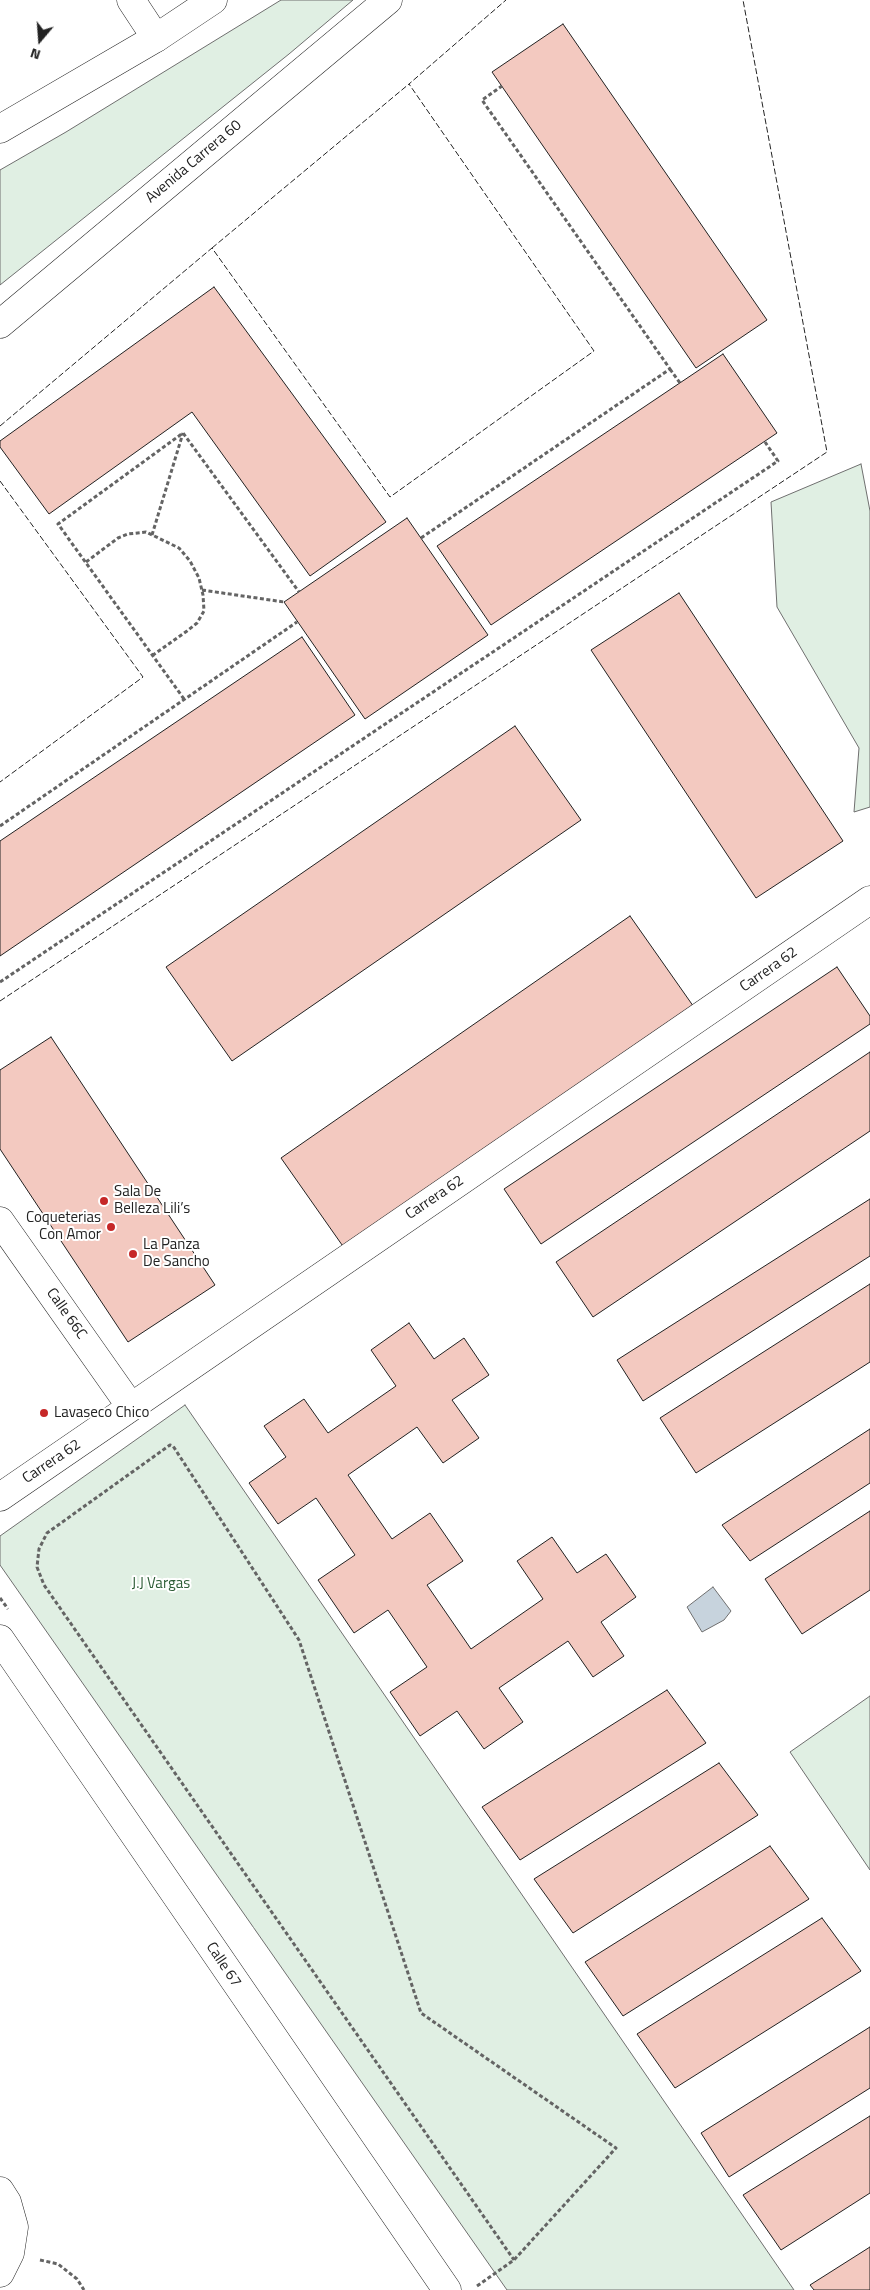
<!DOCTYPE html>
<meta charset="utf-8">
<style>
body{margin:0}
#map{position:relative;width:870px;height:2290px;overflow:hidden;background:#fff;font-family:"Titillium Web",sans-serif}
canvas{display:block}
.north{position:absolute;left:15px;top:15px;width:50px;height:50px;-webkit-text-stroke:4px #fff;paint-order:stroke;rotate:198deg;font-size:14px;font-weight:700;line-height:20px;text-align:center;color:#222}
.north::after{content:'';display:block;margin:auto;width:18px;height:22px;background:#222;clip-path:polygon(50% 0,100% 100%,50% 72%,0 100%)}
</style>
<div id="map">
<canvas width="870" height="2290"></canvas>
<div class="north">N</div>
</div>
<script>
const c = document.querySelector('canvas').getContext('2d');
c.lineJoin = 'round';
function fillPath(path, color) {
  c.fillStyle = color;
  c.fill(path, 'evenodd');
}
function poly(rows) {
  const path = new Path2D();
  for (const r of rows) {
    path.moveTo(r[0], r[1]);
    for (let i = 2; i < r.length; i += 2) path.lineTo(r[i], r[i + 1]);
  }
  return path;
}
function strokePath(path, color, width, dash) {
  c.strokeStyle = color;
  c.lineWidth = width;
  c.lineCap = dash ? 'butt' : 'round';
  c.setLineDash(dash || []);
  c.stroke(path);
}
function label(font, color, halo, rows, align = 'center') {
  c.font = font + ' "Titillium Web",sans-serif';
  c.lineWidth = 4;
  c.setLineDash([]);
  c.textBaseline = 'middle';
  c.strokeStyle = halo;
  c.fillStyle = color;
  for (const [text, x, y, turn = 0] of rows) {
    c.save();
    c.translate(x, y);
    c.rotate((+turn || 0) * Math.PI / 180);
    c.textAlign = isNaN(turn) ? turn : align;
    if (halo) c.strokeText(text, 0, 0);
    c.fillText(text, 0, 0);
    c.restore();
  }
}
const green = poly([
 [281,0,353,0,289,54,0,285,0,170,66,132,281,0],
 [861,464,870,511,870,807,854,812,859,748,777,607,771,502,861,464],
 [185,1405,794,2290,507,2290,0,1565,0,1536,185,1405],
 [870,1696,870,1870,790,1752,870,1696]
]);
const water = poly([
 [713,1587,731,1611,724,1620,702,1632,687,1607,713,1587]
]);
const building = poly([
 [563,24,767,320,696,368,492,72,563,24],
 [214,287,386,522,310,576,192,412,49,514,0,447,0,441,214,287],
 [723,354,777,433,491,625,437,546,723,354],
 [407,518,488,635,365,719,284,602,407,518],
 [679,593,843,841,756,898,591,650,679,593],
 [302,637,355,715,0,956,0,841,302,637],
 [515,726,581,820,232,1061,166,967,515,726],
 [630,916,696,1010,347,1252,281,1158,630,916],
 [837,967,870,1016,870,1024,541,1244,504,1189,837,967],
 [51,1037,215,1285,128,1342,0,1149,0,1070,51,1037],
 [870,1052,870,1131,593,1317,556,1262,870,1052],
 [870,1199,870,1256,643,1401,617,1360,870,1199],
 [870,1284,870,1362,696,1473,660,1418,870,1284],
 [409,1323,434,1359,464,1338,489,1375,452,1400,479,1438,443,1463,417,1427,348,1475,392,1539,430,1513,463,1561,427,1585,471,1649,543,1599,517,1561,552,1537,577,1573,606,1554,636,1597,601,1622,624,1656,593,1677,568,1641,499,1688,523,1722,484,1749,457,1711,420,1736,390,1692,427,1667,388,1610,354,1633,318,1580,355,1555,316,1498,278,1524,249,1483,286,1457,264,1426,304,1399,328,1433,396,1386,371,1350,409,1323],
 [870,1429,870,1483,750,1561,722,1525,870,1429],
 [870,1511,870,1590,802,1634,765,1579,870,1511],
 [667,1690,706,1743,520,1860,482,1807,667,1690],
 [719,1763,758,1815,573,1933,534,1879,719,1763],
 [770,1846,809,1899,623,2016,585,1962,770,1846],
 [822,1918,861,1971,675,2088,637,2034,822,1918],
 [870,2027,870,2088,729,2177,701,2133,870,2027],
 [870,2116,870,2193,781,2250,743,2195,870,2116],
 [870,2247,870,2290,814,2290,810,2285,870,2247]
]);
const path = poly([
 [670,369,680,383],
 [152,535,183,433],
 [421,538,670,369,482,100,502,86],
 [86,562,118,538,128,534,146,532,179,548,190,561,199,578,203,595,204,611,197,623,187,631,153,655],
 [202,590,284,602],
 [184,699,58,524,183,433,299,592],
 [0,826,297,622],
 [0,982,778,461,765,442],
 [0,1598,8,1609],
 [40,2260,58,2264,77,2279,84,2290],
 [477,2286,514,2260,616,2148,421,2013,299,1640,173,1446,170,1445,47,1533,39,1549,37,1567,44,1585,514,2260]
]);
const minor = poly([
 [131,0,156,38],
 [0,1221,131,1407],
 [0,1497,870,900],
 [0,1639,447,2290],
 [0,2191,7,2202,14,2227,10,2253,0,2273]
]);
const secondary = poly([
 [0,129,156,38,213,0],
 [0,324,388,0]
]);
const fence = poly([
 [212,248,409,84],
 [0,426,212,248,390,497,594,351,409,84,506,0],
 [0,481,143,677,0,782],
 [0,1001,827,452,743,0]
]);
const markers = [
 [104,1201,5,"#c62828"],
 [111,1227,5,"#c62828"],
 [133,1254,5,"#c62828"],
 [44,1413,5,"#c62828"]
];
const streetNames = [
 ["Avenida Carrera 60",194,162,-40],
 ["Carrera 62",769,970,-35],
 ["Carrera 62",435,1198,-34],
 ["Calle 66C",66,1314,55],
 ["Carrera 62",52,1462,-34],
 ["Calle 67",223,1965,56]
];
const poiNames = [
 ["Sala De",114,1192],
 ["Belleza Lili’s",114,1209],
 ["Coqueterias",101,1218,"right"],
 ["Con Amor",101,1235,"right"],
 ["La Panza",143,1245],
 ["De Sancho",143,1262],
 ["Lavaseco Chico",54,1413]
];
const parkNames = [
 ["J.J Vargas",161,1584]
];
fillPath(green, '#e0efe3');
strokePath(green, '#6f6f6f', 1);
fillPath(water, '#c7d3dd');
strokePath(water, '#6f6f6f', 1);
fillPath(building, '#f3c9c0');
strokePath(building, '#222', 1);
strokePath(minor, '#222', 29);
strokePath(secondary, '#222', 29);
strokePath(path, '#646464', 3, [4, 2.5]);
strokePath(minor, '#fff', 28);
strokePath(secondary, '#fff', 28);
strokePath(fence, '#222', 1, [6, 2.5]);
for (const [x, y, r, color] of markers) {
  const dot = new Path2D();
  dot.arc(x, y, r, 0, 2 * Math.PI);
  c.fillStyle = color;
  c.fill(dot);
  strokePath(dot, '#fff', 2);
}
label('15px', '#222', '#fff', streetNames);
label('15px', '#222', '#fff', poiNames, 'left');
label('15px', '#2f5e38', '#fff', parkNames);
</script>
